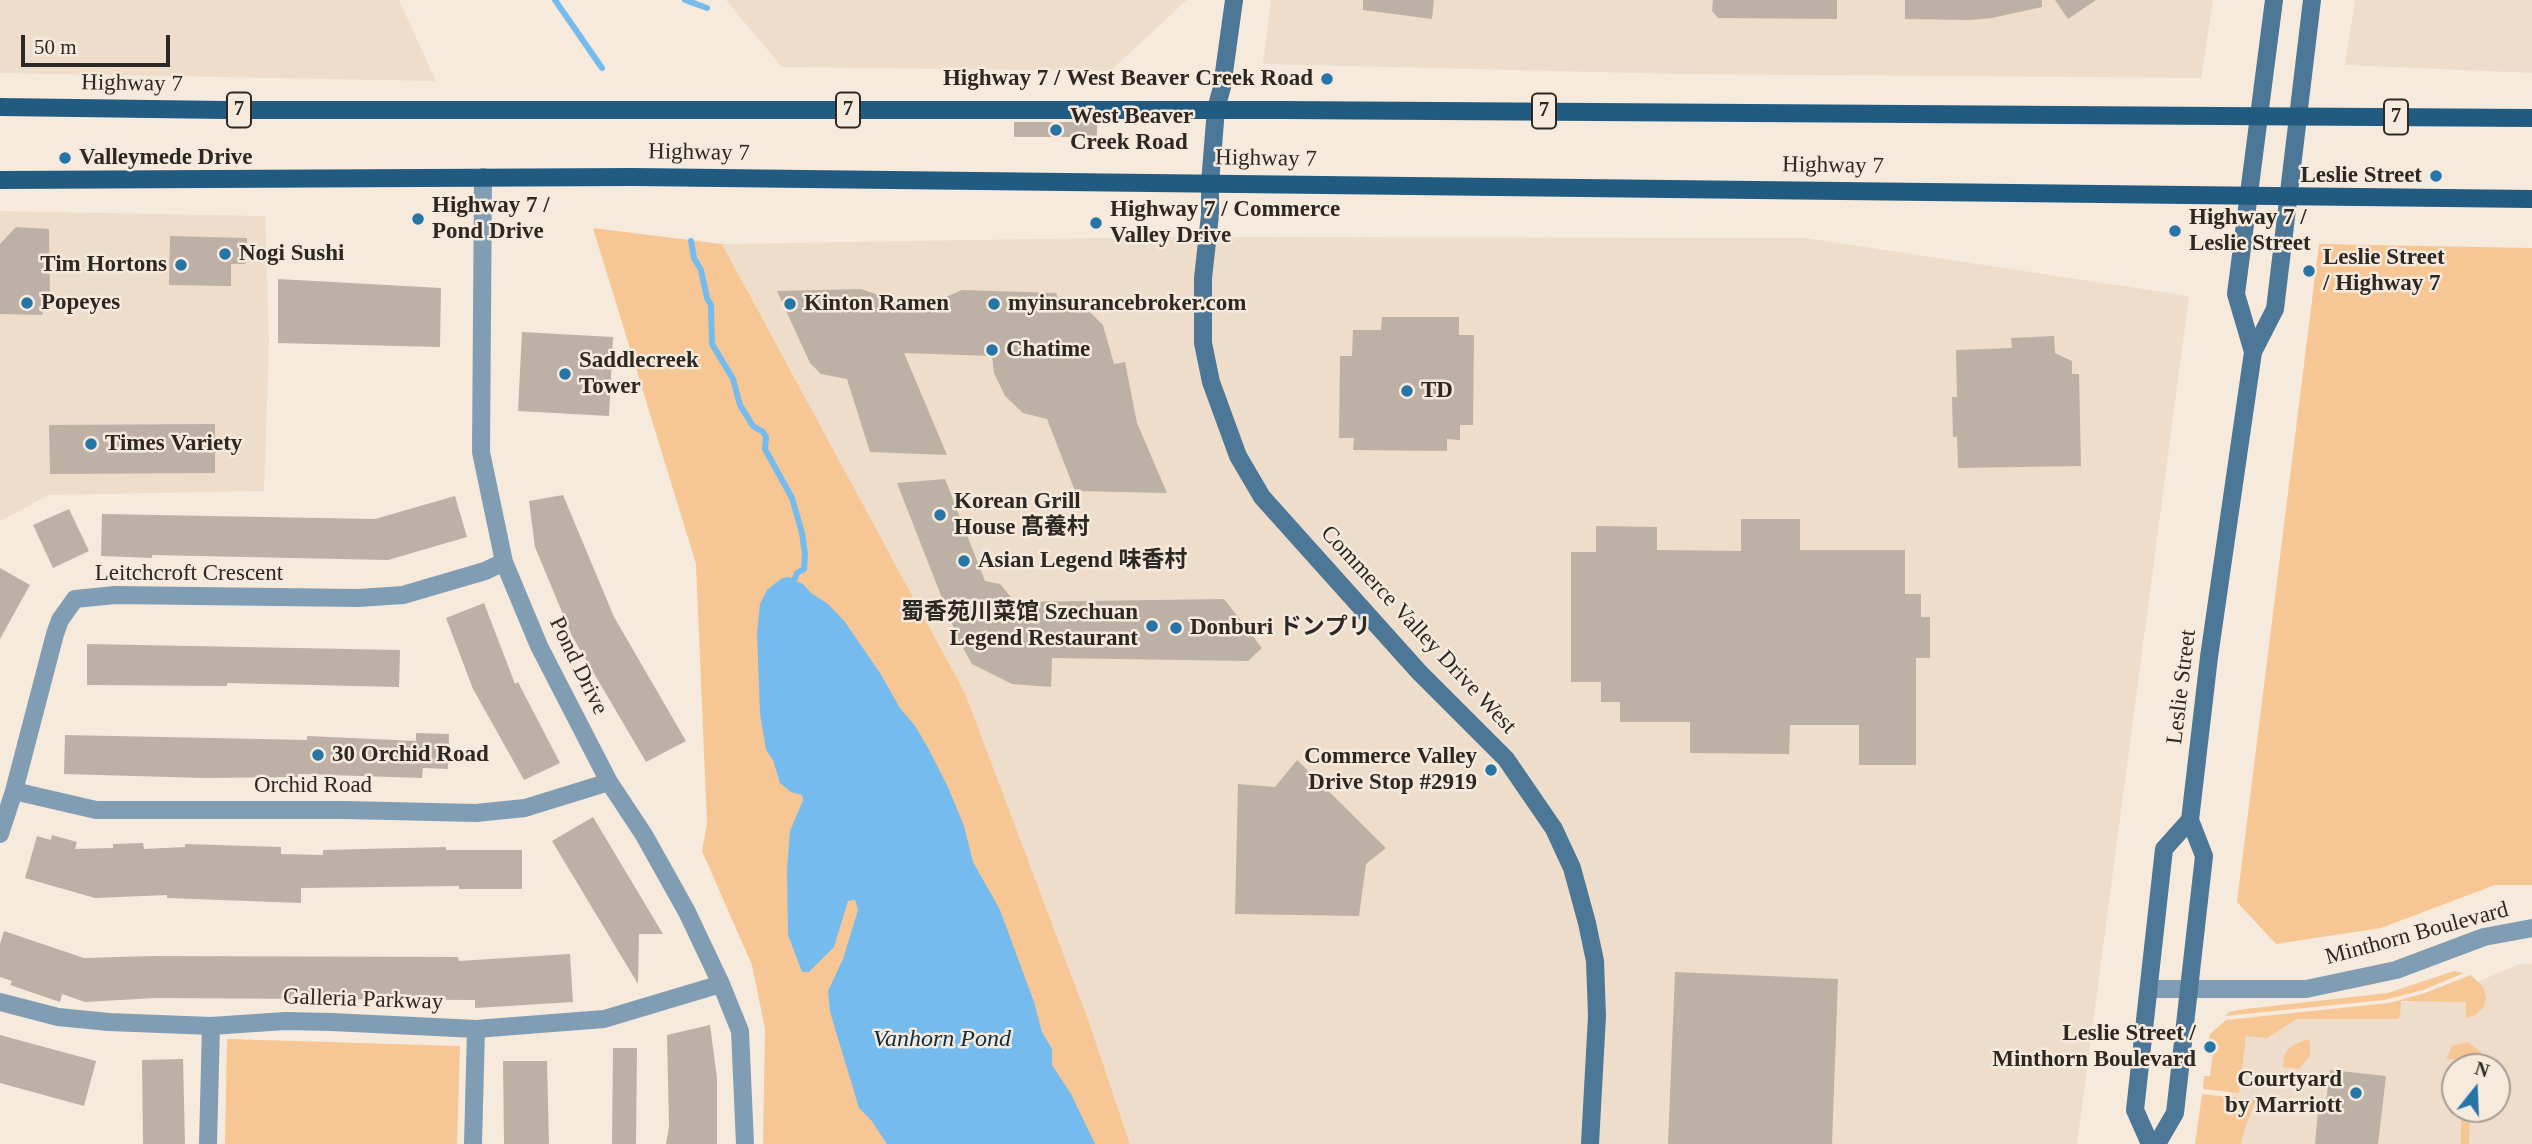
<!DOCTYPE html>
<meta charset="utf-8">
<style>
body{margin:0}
#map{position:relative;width:2532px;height:1144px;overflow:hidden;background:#f6eadd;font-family:"Times New Roman",serif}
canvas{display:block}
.north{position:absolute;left:2441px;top:1053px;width:70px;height:70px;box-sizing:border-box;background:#f6eadd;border:2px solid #a59c93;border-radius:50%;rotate:18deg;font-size:19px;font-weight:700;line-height:28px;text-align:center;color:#2c2823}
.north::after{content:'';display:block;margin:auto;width:24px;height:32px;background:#2774a7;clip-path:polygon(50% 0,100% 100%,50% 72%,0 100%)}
.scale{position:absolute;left:21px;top:35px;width:149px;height:32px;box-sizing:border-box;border:4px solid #2c2823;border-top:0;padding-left:9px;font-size:21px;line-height:24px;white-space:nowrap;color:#2c2823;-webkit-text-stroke:5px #f6eadd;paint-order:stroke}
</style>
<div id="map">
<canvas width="2532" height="1144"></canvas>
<div class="north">N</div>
<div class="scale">50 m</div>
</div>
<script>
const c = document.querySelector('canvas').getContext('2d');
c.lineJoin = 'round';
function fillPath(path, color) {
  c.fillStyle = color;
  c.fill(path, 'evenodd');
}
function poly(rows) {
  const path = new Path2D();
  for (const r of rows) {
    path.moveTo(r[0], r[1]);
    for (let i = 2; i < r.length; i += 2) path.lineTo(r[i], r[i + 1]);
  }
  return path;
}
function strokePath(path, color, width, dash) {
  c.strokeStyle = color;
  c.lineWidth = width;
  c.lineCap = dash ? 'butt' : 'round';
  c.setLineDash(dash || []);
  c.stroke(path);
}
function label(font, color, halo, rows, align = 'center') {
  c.font = font + ' "Times New Roman","Noto Sans SC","Noto Sans JP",serif';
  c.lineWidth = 5;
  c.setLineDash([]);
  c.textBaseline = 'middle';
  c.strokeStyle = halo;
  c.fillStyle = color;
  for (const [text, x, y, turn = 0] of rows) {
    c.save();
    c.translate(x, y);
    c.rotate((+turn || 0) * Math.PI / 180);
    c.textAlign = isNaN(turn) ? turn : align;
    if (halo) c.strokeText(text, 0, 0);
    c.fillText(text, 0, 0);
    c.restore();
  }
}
const built = poly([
 [0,0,399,0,436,81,0,73],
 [726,0,1187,0,1110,71,782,67],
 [1271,0,2213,0,2201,78,1679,74,1263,64],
 [2355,0,2532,0,2532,73,2345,65],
 [0,211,265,216,269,343,264,491,49,495,0,521],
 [1163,237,1805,238,2189,296,2077,1144,1130,1144,1089,1022,965,693,722,244],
 [2520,964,2532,964,2532,1144,2225,1144,2236,1024,2439,998],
 [2455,1067,2497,1067,2497,1109,2455,1109]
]);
const green = poly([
 [593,228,722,244,965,693,1089,1022,1130,1144,763,1144,765,1029,752,965,702,851,707,824,696,564],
 [2319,244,2532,248,2532,885,2495,885,2381,928,2276,944,2237,902],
 [2454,971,2464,973,2423,990,2384,1000,2225,1016,2229,1012,2245,1009,2388,993],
 [2471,975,2483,987,2486,998,2484,1007,2474,1016,2466,1018,2466,1002,2401,1001,2400,1016,2398,1019,2297,1019,2267,1038,2246,1036,2239,1093,2203,1089,2204,1076,2210,1076,2214,1043,2208,1042,2210,1034,2226,1020,2389,1003,2425,993],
 [227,1039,460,1046,457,1144,225,1144],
 [2307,1039,2310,1042,2310,1056,2299,1069,2283,1067,2284,1056,2290,1047],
 [2468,1042,2482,1053,2487,1067,2461,1067,2461,1059,2446,1059,2452,1046],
 [2202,1094,2256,1100,2244,1131,2241,1144,2195,1144],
 [2461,1109,2470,1109,2469,1144,2461,1144]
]);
const water = poly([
 [789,577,803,584,811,593,828,604,845,622,880,673,900,708,915,726,927,746,948,787,964,826,973,862,1000,910,1034,1002,1042,1032,1052,1049,1052,1065,1071,1094,1095,1144,887,1144,871,1120,859,1108,830,1012,828,991,843,959,854,923,858,910,855,900,848,901,834,947,809,972,802,972,788,935,787,869,790,831,803,800,802,795,791,792,780,783,773,760,766,750,760,714,757,633,760,604,767,590,782,578]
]);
const stream = poly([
 [555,0,602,68],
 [685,0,707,8],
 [691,241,694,258,701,270,707,298,711,305,712,344,733,379,740,405,753,426,763,432,766,437,765,449,792,498,802,533,805,554,804,569,797,573,795,578]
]);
const building = poly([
 [1363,0,1434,0,1432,19,1363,10],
 [1713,0,1837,0,1837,19,1718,18,1712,11],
 [1905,0,2042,0,2042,7,1992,18,1969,20,1905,19],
 [2055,0,2096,0,2068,19],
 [1014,122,1097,122,1097,137,1014,137],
 [16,227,49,229,50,299,42,315,0,314,0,244],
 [170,236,247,238,246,264,231,264,231,286,169,285],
 [278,279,441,288,440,347,278,343],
 [861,289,887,298,941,299,962,290,1056,293,1060,303,1076,304,1092,314,1103,325,1114,364,1125,362,1137,423,1167,493,1075,491,1047,419,1023,413,1005,396,994,373,992,356,904,353,947,455,870,452,847,379,821,374,810,363,777,291],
 [1382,317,1459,317,1459,335,1474,335,1473,425,1460,425,1460,440,1447,439,1447,451,1353,450,1354,438,1339,438,1340,356,1352,356,1353,330,1381,330],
 [522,332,613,337,609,416,518,411],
 [2054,336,2055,353,2072,361,2072,374,2079,374,2081,466,1958,468,1957,437,1953,437,1952,397,1957,397,1956,350,2012,348,2011,338],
 [215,424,215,473,50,474,49,425],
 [945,479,985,581,1000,584,1015,602,1224,599,1262,648,1248,661,1052,658,1051,687,1012,684,972,664,958,639,897,483],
 [563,495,614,617,686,741,646,762,572,636,535,547,529,501],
 [455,496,467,537,388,560,152,555,152,558,101,556,102,514,375,519],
 [69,509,89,551,53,568,33,525],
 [1741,519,1800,519,1800,550,1905,550,1905,594,1921,594,1921,617,1930,617,1930,658,1916,658,1916,765,1859,765,1859,725,1790,725,1789,754,1690,753,1690,722,1620,722,1620,702,1601,702,1601,682,1571,682,1571,552,1596,552,1596,526,1657,527,1657,550,1741,551],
 [0,568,30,585,0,639],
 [484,603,515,684,518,682,560,763,524,780,473,689,446,618],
 [87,644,400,650,399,687,227,683,227,686,87,685],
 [416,733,449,734,448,769,423,768,422,778,298,774,298,777,204,778,64,774,65,735,307,740,307,736,416,741],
 [1297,760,1386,848,1366,864,1359,916,1235,914,1238,784,1275,787],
 [593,817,663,934,639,934,638,984,552,841],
 [52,835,77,842,75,849,113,848,113,844,143,843,144,849,185,847,185,844,281,847,281,854,323,855,323,850,446,847,446,850,522,850,522,889,459,889,459,886,301,888,301,903,167,898,167,895,95,898,25,878,37,836,51,840],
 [4,931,84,958,153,956,458,957,459,961,570,954,573,1002,475,1008,475,1000,155,998,85,1002,62,994,60,1002,10,985,12,981,0,977,0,944],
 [1675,972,1838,979,1832,1144,1668,1144],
 [710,1025,717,1078,717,1144,666,1144,669,1127,667,1035],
 [0,1035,96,1061,84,1106,0,1083],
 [613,1048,637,1048,636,1144,612,1144],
 [183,1059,185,1144,143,1144,142,1060],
 [503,1061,547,1061,549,1144,504,1144],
 [2330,1070,2386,1076,2378,1144,2315,1144,2318,1111,2325,1111]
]);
const street = poly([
 [483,177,481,452,504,562,539,646,609,782,644,835,687,912,721,984,740,1031,745,1144],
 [14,791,96,810,345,810,476,813,525,808,609,782],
 [0,834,14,791,55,634,60,620,75,599,115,595,358,598,403,595,485,571,504,562],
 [2150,989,2306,989,2396,970,2484,937,2532,928],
 [0,1002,58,1017,109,1022,211,1026,285,1021,332,1022,476,1029,604,1019,721,984],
 [208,1144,211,1026],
 [473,1144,476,1029]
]);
const secondary = poly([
 [1234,0,1222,87,1216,109,1210,183,1210,215,1203,278,1203,343,1211,382,1238,456,1262,497,1419,672,1506,759,1554,829,1572,868,1587,923,1595,961,1597,1016,1590,1144],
 [2253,352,2236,294,2274,0],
 [2150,1144,2135,1110,2164,849,2190,820],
 [2157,1144,2175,1113,2204,856,2190,820,2209,657,2253,352,2275,309,2312,0]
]);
const primary = poly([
 [0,107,226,110,1282,110,2532,118],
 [0,180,633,177,2532,199]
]);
const markers = [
 [1327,79,7,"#2774a7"],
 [1056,130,7,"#2774a7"],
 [65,158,7,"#2774a7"],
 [2436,176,7,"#2774a7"],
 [418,219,7,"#2774a7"],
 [1096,223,7,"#2774a7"],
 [2175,231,7,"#2774a7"],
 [225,254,7,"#2774a7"],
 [181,265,7,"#2774a7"],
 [2309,271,7,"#2774a7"],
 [27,303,7,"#2774a7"],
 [790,304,7,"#2774a7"],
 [994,304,7,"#2774a7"],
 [992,350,7,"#2774a7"],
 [565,374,7,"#2774a7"],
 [1407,391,7,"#2774a7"],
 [91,444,7,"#2774a7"],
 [940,515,7,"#2774a7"],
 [964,561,7,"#2774a7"],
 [1152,626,7,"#2774a7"],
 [1176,628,7,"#2774a7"],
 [318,755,7,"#2774a7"],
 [1491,770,7,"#2774a7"],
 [2210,1047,7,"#2774a7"],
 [2356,1093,7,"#2774a7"]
];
const shields = [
 [239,110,24],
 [848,110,24],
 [1544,111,24],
 [2396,117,24]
];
const shieldNames = [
 ["7",239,110],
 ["7",848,110],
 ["7",1544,111],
 ["7",2396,117]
];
const poiNames = [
 ["Highway 7 / West Beaver Creek Road",1313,79,"right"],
 ["West Beaver",1070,117],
 ["Creek Road",1070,143],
 ["Valleymede Drive",79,158],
 ["Leslie Street",2422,176,"right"],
 ["Highway 7 /",432,206],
 ["Pond Drive",432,232],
 ["Highway 7 / Commerce",1110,210],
 ["Valley Drive",1110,236],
 ["Highway 7 /",2189,218],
 ["Leslie Street",2189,244],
 ["Nogi Sushi",239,254],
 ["Leslie Street",2323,258],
 ["/ Highway 7",2323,284],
 ["Tim Hortons",167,265,"right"],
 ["Popeyes",41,303],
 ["Kinton Ramen",804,304],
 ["myinsurancebroker.com",1008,304],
 ["Chatime",1006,350],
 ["Saddlecreek",579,361],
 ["Tower",579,387],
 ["TD",1421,391],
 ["Times Variety",105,444],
 ["Korean Grill",954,502],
 ["House 髙養村",954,528],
 ["Asian Legend 味香村",978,561],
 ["蜀香苑川菜馆 Szechuan",1138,613,"right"],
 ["Legend Restaurant",1138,639,"right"],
 ["Donburi ドンプリ",1190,628],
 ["30 Orchid Road",332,755],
 ["Commerce Valley",1477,757,"right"],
 ["Drive Stop #2919",1477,783,"right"],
 ["Leslie Street /",2196,1034,"right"],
 ["Minthorn Boulevard",2196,1060,"right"],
 ["Courtyard",2342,1080,"right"],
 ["by Marriott",2342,1106,"right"]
];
const streetNames = [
 ["Highway 7",132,84,1],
 ["Highway 7",699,153,1],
 ["Highway 7",1266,159,1],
 ["Highway 7",1833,166,1],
 ["Leitchcroft Crescent",189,574],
 ["Commerce Valley Drive West",1418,630,47],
 ["Pond Drive",578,666,64],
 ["Leslie Street",2182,687,-83],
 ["Orchid Road",313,786],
 ["Minthorn Boulevard",2417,934,-15],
 ["Galleria Parkway",363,1000,2]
];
const waterNames = [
 ["Vanhorn Pond",942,1040]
];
fillPath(built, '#eeddca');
fillPath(green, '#f6c794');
fillPath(water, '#76bbed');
strokePath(stream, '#76bbed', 6);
fillPath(building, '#bcb1a4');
strokePath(street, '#819db3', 18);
strokePath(secondary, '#4c7796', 18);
strokePath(primary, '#225b81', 18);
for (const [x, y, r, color] of markers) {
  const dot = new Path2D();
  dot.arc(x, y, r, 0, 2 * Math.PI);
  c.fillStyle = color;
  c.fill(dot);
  strokePath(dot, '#f6eadd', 2.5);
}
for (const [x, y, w] of shields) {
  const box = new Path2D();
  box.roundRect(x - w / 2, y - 17.5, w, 35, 5);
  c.fillStyle = '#f6eadd';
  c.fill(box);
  strokePath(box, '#2c2823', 2);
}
label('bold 21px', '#2c2823', null, shieldNames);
label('bold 23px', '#2c2823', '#f6eadd', poiNames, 'left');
label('23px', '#2c2823', '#f6eadd', streetNames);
label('italic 24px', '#0f2d42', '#f6eadd', waterNames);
</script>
